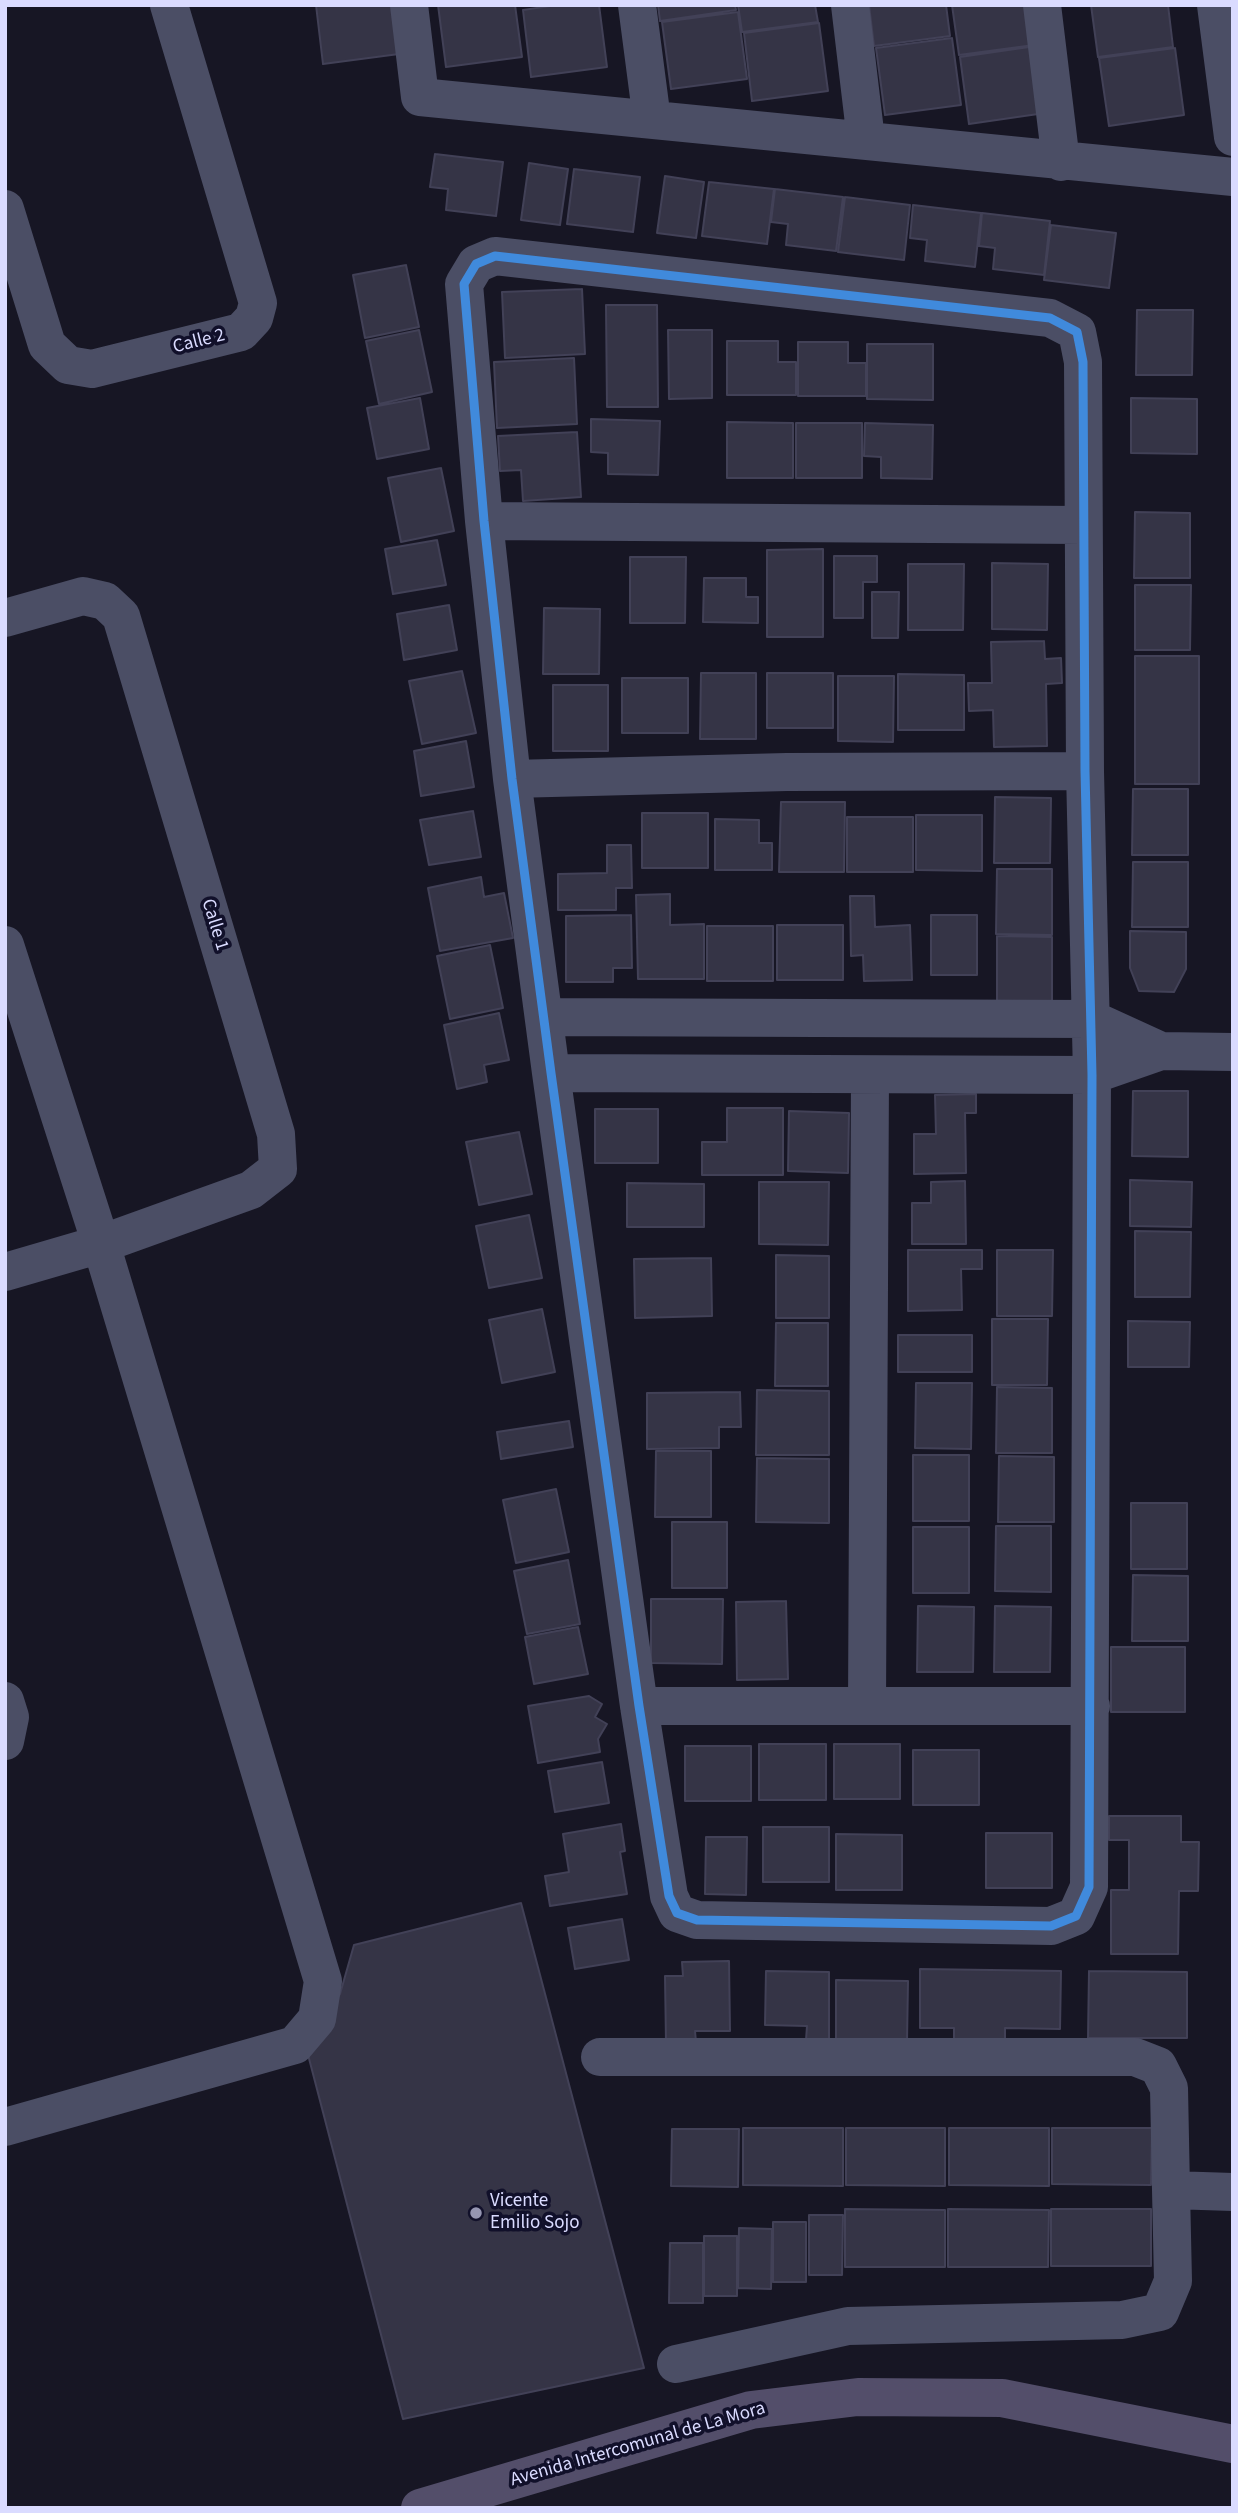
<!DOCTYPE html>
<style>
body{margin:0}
#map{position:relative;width:1238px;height:2513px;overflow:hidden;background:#171624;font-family:"Source Sans 3",sans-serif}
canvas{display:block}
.frame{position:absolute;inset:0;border:7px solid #dadbff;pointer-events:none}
</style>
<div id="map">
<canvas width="1238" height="2513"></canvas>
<div class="frame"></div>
</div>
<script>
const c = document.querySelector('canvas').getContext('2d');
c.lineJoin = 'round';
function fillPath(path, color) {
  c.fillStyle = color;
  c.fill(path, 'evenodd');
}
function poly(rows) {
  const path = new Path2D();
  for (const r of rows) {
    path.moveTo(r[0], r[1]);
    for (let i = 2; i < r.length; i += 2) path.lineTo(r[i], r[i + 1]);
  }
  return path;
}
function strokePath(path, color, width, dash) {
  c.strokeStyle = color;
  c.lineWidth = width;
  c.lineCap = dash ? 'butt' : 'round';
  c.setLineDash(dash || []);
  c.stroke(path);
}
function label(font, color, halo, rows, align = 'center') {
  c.font = font + ' "Source Sans 3",sans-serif';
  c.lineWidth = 7;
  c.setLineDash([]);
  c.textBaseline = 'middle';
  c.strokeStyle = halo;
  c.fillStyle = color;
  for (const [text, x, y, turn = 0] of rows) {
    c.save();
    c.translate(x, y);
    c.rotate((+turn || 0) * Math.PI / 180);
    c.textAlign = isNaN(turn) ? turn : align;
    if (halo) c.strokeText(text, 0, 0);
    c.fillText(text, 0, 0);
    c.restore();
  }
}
const building = poly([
 [316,5,393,5,399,54,323,64,316,5],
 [438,5,515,5,522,57,446,67,438,5],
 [557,5,599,5,607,67,531,77,523,10,557,5],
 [658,5,735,5,736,10,660,21,658,5],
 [738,5,815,5,818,22,742,32,738,5],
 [869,5,946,5,950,36,874,46,869,5],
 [952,5,1029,5,1034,45,959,55,952,5],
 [1091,5,1168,5,1173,47,1098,57,1091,5],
 [738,12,747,79,671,89,662,22,738,12],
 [819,23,828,91,752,101,744,33,819,23],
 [952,38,961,105,885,115,876,48,952,38],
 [1036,46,1045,113,969,124,960,57,1036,46],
 [1175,48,1184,115,1109,126,1099,58,1175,48],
 [435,154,503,162,496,216,446,210,448,189,430,187,435,154],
 [529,163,568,169,560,225,521,220,529,163],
 [574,169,640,177,633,232,567,224,574,169],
 [665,176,704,182,696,238,657,233,665,176],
 [709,182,774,189,767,244,702,236,709,182],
 [775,189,843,197,836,251,786,245,788,224,771,222,775,189],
 [845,197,910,205,904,260,838,252,845,197],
 [913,205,981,213,975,267,925,261,927,240,910,238,913,205],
 [982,213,1050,221,1044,275,993,269,995,248,979,246,982,213],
 [1051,225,1116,233,1109,288,1044,280,1051,225],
 [406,265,419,327,365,338,353,275,406,265],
 [582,289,585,354,505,358,502,292,582,289],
 [606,305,657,305,658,407,607,407,606,305],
 [1137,310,1193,310,1192,375,1136,375,1137,310],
 [419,330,432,392,379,404,366,341,419,330],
 [668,330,712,330,712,398,669,399,668,330],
 [727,341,778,341,778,362,796,362,796,395,727,395,727,341],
 [798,342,848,342,848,363,866,363,866,396,798,396,798,342],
 [867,344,933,344,933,400,867,399,867,344],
 [574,358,577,424,497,428,494,362,574,358],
 [420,398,429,449,377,459,367,408,420,398],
 [1131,398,1197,399,1197,454,1131,453,1131,398],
 [591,419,660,421,658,475,608,474,608,453,591,452,591,419],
 [727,422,793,423,793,478,727,478,727,422],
 [796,423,862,423,862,478,796,478,796,423],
 [865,423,933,425,932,479,881,478,881,457,864,456,865,423],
 [577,432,581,497,523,501,521,470,500,471,498,436,577,432],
 [441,468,454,531,401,542,388,478,441,468],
 [1135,512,1190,513,1190,578,1134,578,1135,512],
 [437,540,446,585,393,594,385,549,437,540],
 [823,549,823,637,767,637,767,550,823,549],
 [834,556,877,556,877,582,863,582,863,618,834,618,834,556],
 [630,557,686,557,685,623,630,623,630,557],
 [992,563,1048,564,1047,630,992,629,992,563],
 [908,564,964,564,963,630,908,630,908,564],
 [704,578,746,578,746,597,758,597,758,623,703,622,704,578],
 [1135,585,1191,585,1190,650,1135,650,1135,585],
 [872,592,899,592,898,638,872,638,872,592],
 [449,605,457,650,404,660,397,614,449,605],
 [544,608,600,609,599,674,543,674,544,608],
 [1044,641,1045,659,1061,658,1062,683,1046,684,1047,746,994,747,993,710,969,711,968,683,992,683,991,642,1044,641],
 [1135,656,1199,656,1199,784,1135,784,1135,656],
 [462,671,476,733,422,744,409,681,462,671],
 [701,673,756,673,756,739,700,739,701,673],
 [767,673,833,673,833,728,767,728,767,673],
 [898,674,964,675,964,730,898,730,898,674],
 [838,676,894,676,893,742,838,741,838,676],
 [622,678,688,678,688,733,622,733,622,678],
 [553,685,608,685,608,751,553,751,553,685],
 [466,741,474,787,421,796,414,751,466,741],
 [1133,789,1188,789,1188,855,1132,855,1133,789],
 [995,797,1051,798,1050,863,994,863,995,797],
 [781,802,845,802,844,872,779,872,781,802],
 [473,811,481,857,429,865,420,820,473,811],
 [642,813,708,813,708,868,642,868,642,813],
 [916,815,982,815,982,871,916,870,916,815],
 [847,817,913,817,913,872,847,872,847,817],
 [715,819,759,820,759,843,772,843,772,870,715,870,715,819],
 [607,845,631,845,632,888,616,888,616,910,558,910,558,874,607,873,607,845],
 [1133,862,1188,862,1188,927,1132,927,1133,862],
 [997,869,1052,869,1052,935,996,934,997,869],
 [481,877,484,897,504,893,513,938,440,951,428,888,481,877],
 [670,894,670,925,704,924,704,979,638,979,636,895,670,894],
 [850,896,874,896,875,927,910,925,912,980,864,981,863,955,851,956,850,896],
 [631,915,632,968,613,968,613,982,566,982,566,916,631,915],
 [931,915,977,915,977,975,931,975,931,915],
 [777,925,843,925,843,980,777,980,777,925],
 [707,926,773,926,773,981,707,981,707,926],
 [1130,931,1186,932,1186,969,1174,992,1139,991,1130,968,1130,931],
 [997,936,1052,937,1052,1003,997,1002,997,936],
 [490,945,503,1008,450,1019,437,956,490,945],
 [499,1013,509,1060,484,1065,487,1082,457,1089,444,1025,499,1013],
 [1133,1091,1188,1091,1188,1157,1132,1156,1133,1091],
 [976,1094,976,1113,965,1113,966,1173,914,1174,914,1134,936,1134,935,1095,976,1094],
 [727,1108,783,1108,783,1175,702,1175,702,1142,727,1142,727,1108],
 [595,1109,658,1109,658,1163,595,1163,595,1109],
 [789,1111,849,1113,848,1173,788,1171,789,1111],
 [519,1132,532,1194,479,1205,466,1142,519,1132],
 [1130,1180,1192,1182,1191,1227,1130,1226,1130,1180],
 [965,1181,966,1244,912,1244,912,1203,931,1203,931,1182,965,1181],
 [759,1182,829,1182,828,1245,759,1244,759,1182],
 [627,1183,704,1184,704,1227,627,1227,627,1183],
 [529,1215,542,1278,489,1288,476,1226,529,1215],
 [1135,1231,1191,1232,1190,1297,1135,1297,1135,1231],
 [908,1250,982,1250,982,1269,961,1269,962,1310,908,1311,908,1250],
 [997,1250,1053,1250,1052,1316,997,1316,997,1250],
 [776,1255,829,1256,829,1318,776,1318,776,1255],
 [711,1258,712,1316,635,1318,634,1259,711,1258],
 [542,1309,555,1372,502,1383,489,1320,542,1309],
 [992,1319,1048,1319,1047,1385,992,1385,992,1319],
 [1128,1321,1190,1322,1189,1367,1128,1367,1128,1321],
 [776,1323,828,1323,828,1386,775,1386,776,1323],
 [898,1335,972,1335,972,1372,898,1372,898,1335],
 [916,1383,972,1383,971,1449,915,1448,916,1383],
 [997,1387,1052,1388,1052,1453,996,1453,997,1387],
 [757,1390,829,1391,829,1455,756,1455,757,1390],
 [740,1392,741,1427,719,1427,719,1448,647,1449,647,1393,740,1392],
 [569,1421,573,1447,501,1459,497,1432,569,1421],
 [656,1451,711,1451,711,1517,655,1517,656,1451],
 [913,1455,969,1455,969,1521,913,1521,913,1455],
 [999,1456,1054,1457,1054,1522,998,1522,999,1456],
 [757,1458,829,1459,829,1523,756,1522,757,1458],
 [556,1489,569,1552,516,1563,503,1500,556,1489],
 [1131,1503,1187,1503,1187,1569,1131,1569,1131,1503],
 [672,1522,727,1522,727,1588,672,1588,672,1522],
 [996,1526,1051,1526,1051,1592,995,1591,996,1526],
 [913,1527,969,1527,969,1593,913,1593,913,1527],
 [568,1560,580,1624,527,1634,514,1571,568,1560],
 [1133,1575,1188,1576,1188,1641,1132,1641,1133,1575],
 [651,1599,723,1599,722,1664,651,1663,651,1599],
 [786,1601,788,1679,737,1680,736,1602,786,1601],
 [918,1606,974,1607,973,1672,917,1672,918,1606],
 [995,1606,1051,1607,1050,1672,994,1672,995,1606],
 [578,1627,588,1674,534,1684,525,1637,578,1627],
 [1111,1647,1185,1647,1185,1712,1111,1712,1111,1647],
 [589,1696,602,1704,595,1717,607,1724,598,1739,600,1752,538,1763,528,1706,589,1696],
 [759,1744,826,1744,826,1800,759,1800,759,1744],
 [834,1744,900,1744,900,1799,834,1799,834,1744],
 [685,1746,751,1746,751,1801,685,1801,685,1746],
 [913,1750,979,1750,979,1805,913,1805,913,1750],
 [602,1762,609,1803,555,1812,548,1771,602,1762],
 [1109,1816,1181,1816,1181,1842,1199,1842,1198,1891,1179,1891,1178,1954,1111,1954,1111,1890,1129,1890,1129,1840,1109,1840,1109,1816],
 [621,1824,625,1851,620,1852,627,1894,550,1906,545,1876,569,1872,563,1834,621,1824],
 [763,1827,829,1827,829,1882,763,1882,763,1827],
 [986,1833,1052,1833,1052,1888,986,1888,986,1833],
 [836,1834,902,1835,902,1890,836,1890,836,1834],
 [706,1837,747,1837,746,1895,705,1894,706,1837],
 [521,1903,644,2368,403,2419,306,2047,340,1994,354,1945,521,1903],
 [622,1919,629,1960,575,1969,568,1928,622,1919],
 [729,1961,730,2031,695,2031,696,2042,666,2043,665,1976,683,1976,682,1962,729,1961],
 [920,1969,1061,1971,1060,2029,1005,2028,1005,2042,954,2042,954,2028,920,2028,920,1969],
 [766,1971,829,1972,829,2040,806,2040,807,2026,765,2025,766,1971],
 [1089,1971,1187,1972,1187,2038,1088,2038,1089,1971],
 [836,1980,908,1981,907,2042,836,2042,836,1980],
 [743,2128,843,2128,843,2186,743,2185,743,2128],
 [846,2128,945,2128,945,2186,846,2185,846,2128],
 [949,2128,1049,2128,1049,2186,949,2185,949,2128],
 [1052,2128,1152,2128,1151,2185,1052,2184,1052,2128],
 [672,2129,739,2129,738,2187,671,2186,672,2129],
 [845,2209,945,2210,945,2267,845,2267,845,2209],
 [948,2209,1049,2210,1048,2267,948,2267,948,2209],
 [1051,2209,1151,2209,1151,2266,1051,2266,1051,2209],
 [809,2215,843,2215,842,2275,809,2275,809,2215],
 [773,2222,806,2222,806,2282,773,2282,773,2222],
 [739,2228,772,2229,771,2289,738,2288,739,2228],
 [704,2236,737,2236,737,2296,704,2296,704,2236],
 [670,2243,703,2243,703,2303,669,2303,670,2243]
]);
const minor = poly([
 [409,5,420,97,1233,177],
 [637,5,652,120],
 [850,5,866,140],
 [1042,5,1061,162],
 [1216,5,1233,137],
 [5,209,47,345,68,365,92,369,241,332,254,318,258,303,169,5],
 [495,256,1050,318,1077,332,1083,362,1085,771,1092,1075,1089,1887,1076,1916,1051,1926,697,1920,677,1913,669,1896,639,1706,551,1073,512,779,484,521,464,284,476,264,495,256],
 [484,521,1082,525],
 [5,618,83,596,105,601,121,616,276,1134,278,1169,251,1190,101,1244,5,1272],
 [512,779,787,772,1085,771],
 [5,945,101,1244,323,1981,317,2019,295,2045,5,2127],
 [544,1017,1091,1019,1161,1051],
 [551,1073,1092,1075,1161,1051,1233,1052],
 [870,1075,867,1706,1091,1706],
 [5,1701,10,1717,5,1741],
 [639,1706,867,1706],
 [600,2057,1135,2057,1158,2066,1169,2088,1171,2190,1233,2192],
 [676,2364,848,2326,1122,2320,1160,2312,1173,2281,1171,2190]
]);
const major = poly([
 [420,2508,751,2410,858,2397,1002,2398,1233,2444]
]);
const cycleway = poly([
 [495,256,1050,318,1077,332,1083,362,1085,771,1092,1075,1089,1887,1076,1916,1051,1926,697,1920,677,1913,669,1896,639,1706,551,1073,512,779,484,521,464,284,476,264,495,256]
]);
const markers = [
 [476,2213,7,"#9696b2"]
];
const streetNames = [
 ["Calle 2",199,342,-14],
 ["Calle 1",214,925,73],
 ["Avenida Intercomunal de La Mora",638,2445,-16]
];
const poiNames = [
 ["Vicente",490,2202],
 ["Emilio Sojo",490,2224]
];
fillPath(building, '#353446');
strokePath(building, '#424157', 2);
strokePath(minor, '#4b4e65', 38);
strokePath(major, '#534e6a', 38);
strokePath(cycleway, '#408adc', 9);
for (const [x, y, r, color] of markers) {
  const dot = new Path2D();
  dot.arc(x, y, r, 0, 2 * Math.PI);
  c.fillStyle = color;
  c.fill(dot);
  strokePath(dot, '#11102a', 2.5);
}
label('19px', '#dadbff', '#11102a', streetNames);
label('19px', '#dadbff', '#11102a', poiNames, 'left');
</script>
